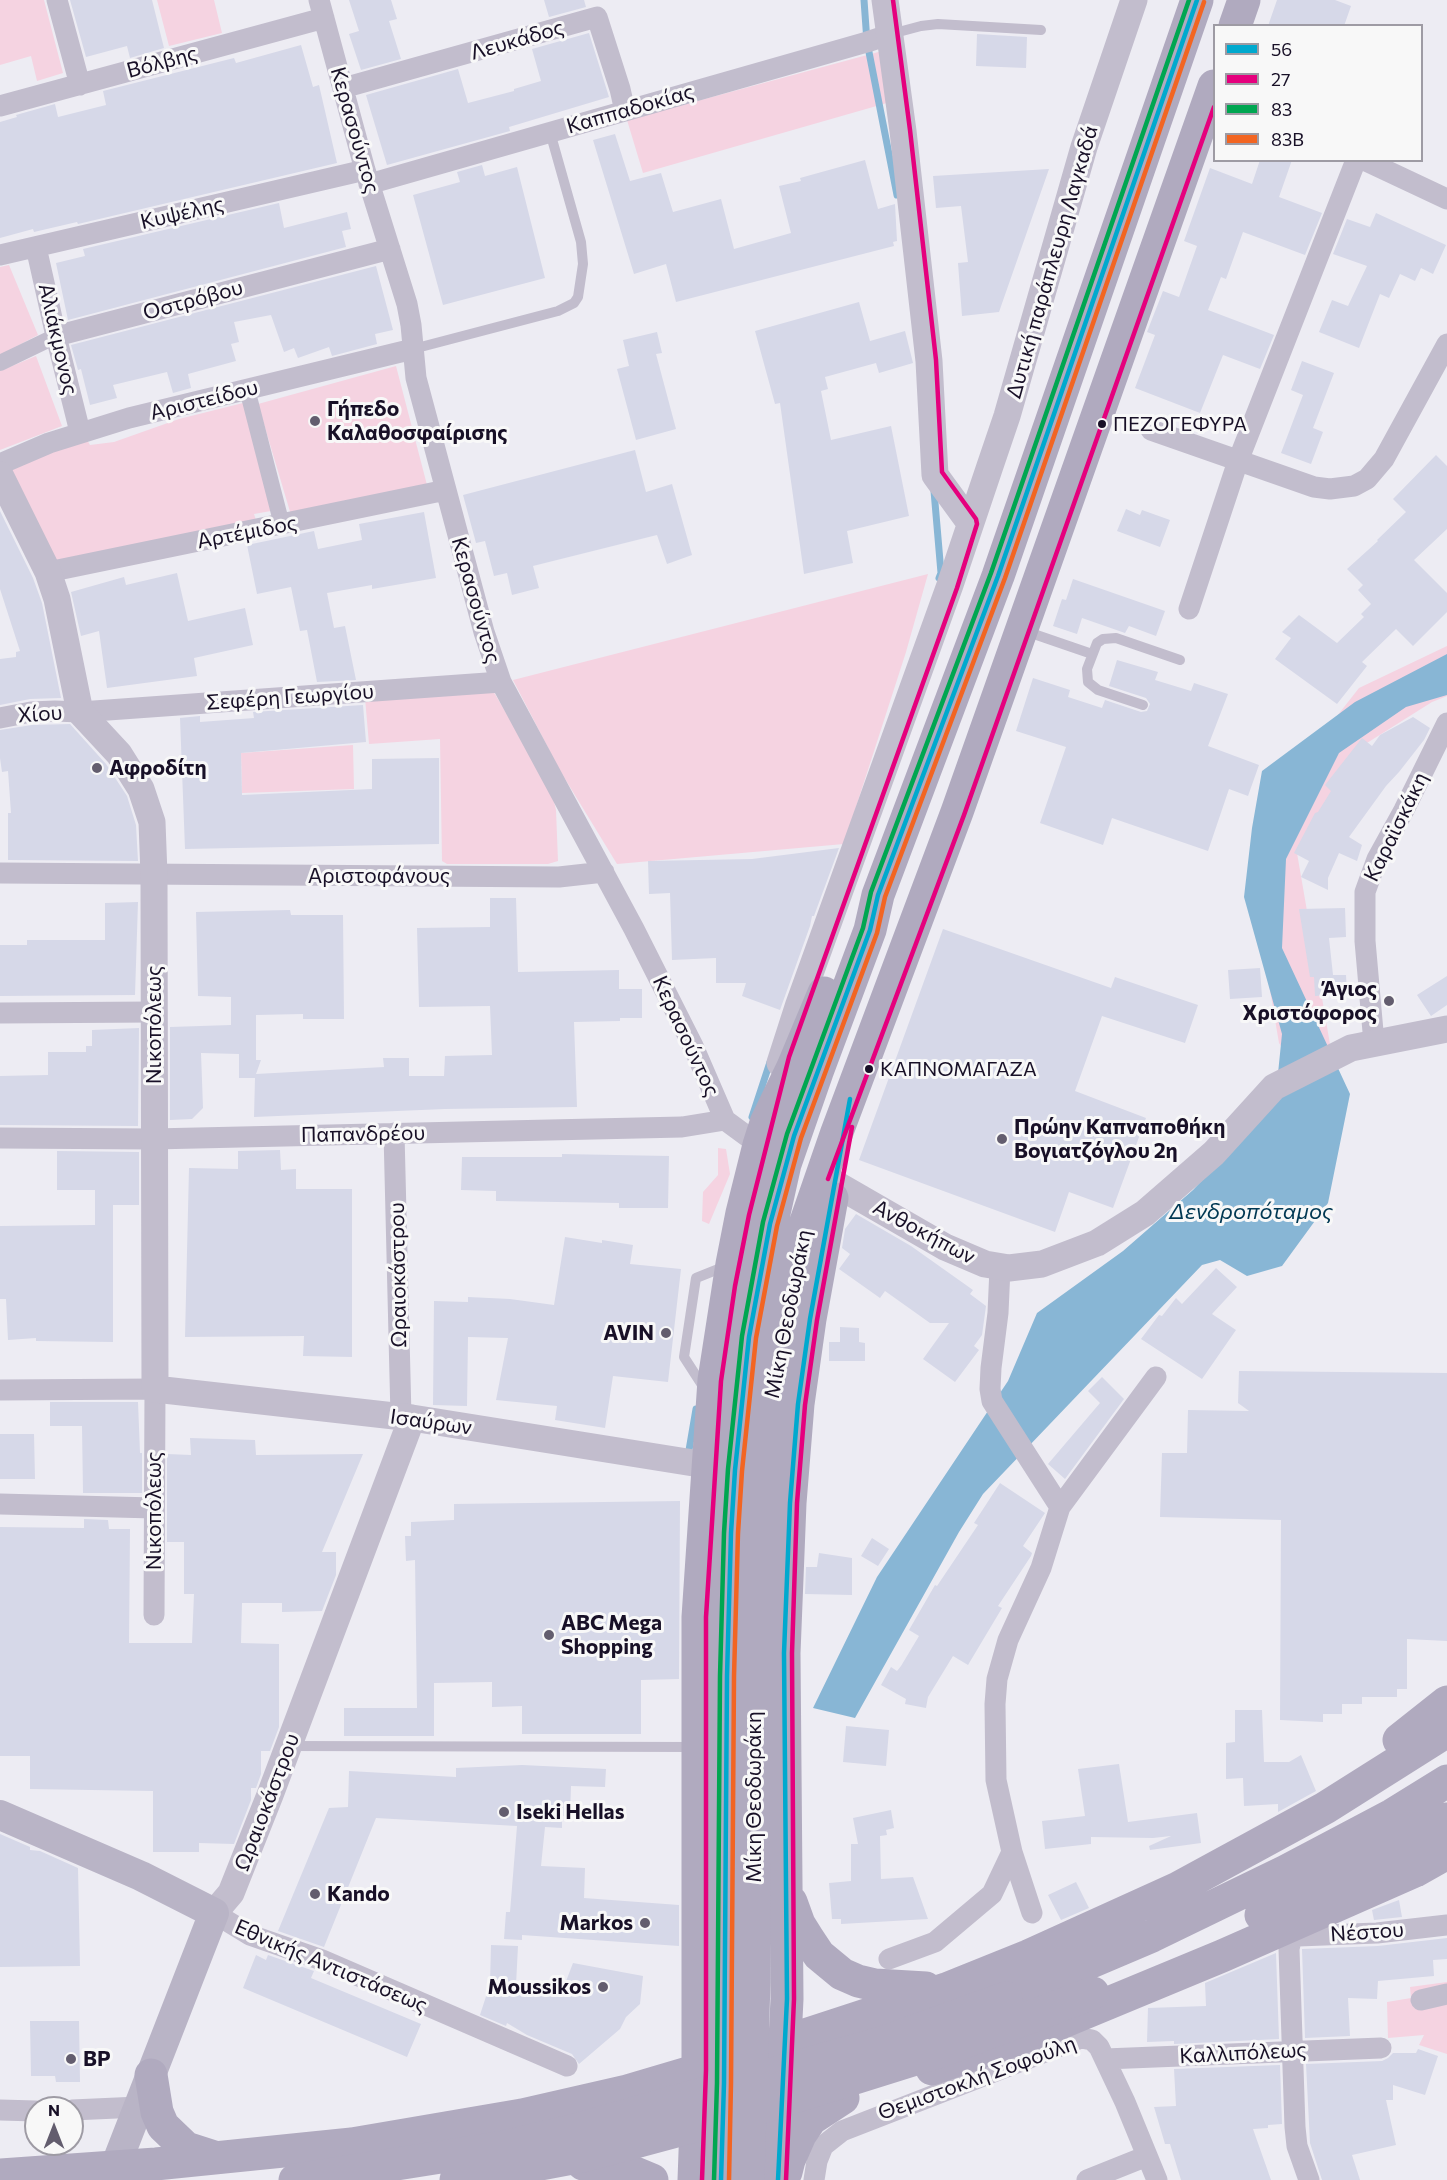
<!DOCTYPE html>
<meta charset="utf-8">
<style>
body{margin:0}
#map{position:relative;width:1447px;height:2180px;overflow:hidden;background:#edecf3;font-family:Commissioner,sans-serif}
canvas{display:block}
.legend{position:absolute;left:1213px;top:24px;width:210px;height:138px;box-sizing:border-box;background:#f8f8f8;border:2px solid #9e9ba4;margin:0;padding:8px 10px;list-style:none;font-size:18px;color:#181027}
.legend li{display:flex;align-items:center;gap:12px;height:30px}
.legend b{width:30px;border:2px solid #9e9ba4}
.north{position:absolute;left:24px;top:2096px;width:60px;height:60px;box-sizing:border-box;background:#f8f8f8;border:2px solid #9e9ba4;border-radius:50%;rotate:0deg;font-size:16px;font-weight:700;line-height:24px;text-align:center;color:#181027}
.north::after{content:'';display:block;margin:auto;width:21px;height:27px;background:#635d6e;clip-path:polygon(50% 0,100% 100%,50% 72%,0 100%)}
</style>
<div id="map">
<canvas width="1447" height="2180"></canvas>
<ul class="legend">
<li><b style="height:8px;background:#00a9ce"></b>56</li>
<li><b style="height:8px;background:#e5007d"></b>27</li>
<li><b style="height:8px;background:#00a651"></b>83</li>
<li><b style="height:8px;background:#f26522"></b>83B</li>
</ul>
<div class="north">N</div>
</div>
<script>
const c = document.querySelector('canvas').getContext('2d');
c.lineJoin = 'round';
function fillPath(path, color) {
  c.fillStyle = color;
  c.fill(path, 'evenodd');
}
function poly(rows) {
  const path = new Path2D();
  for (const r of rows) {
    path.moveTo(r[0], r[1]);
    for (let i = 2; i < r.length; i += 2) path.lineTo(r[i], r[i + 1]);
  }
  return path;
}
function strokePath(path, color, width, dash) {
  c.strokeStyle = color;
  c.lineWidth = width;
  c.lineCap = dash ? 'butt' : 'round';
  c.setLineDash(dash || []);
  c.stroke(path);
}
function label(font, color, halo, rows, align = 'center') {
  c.font = font + ' Commissioner,sans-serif';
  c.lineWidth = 6;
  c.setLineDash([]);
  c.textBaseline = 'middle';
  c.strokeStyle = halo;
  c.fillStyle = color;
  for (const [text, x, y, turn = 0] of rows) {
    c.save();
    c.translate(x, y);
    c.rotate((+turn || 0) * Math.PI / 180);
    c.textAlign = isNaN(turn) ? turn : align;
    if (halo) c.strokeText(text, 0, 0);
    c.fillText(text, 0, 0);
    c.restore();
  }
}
const green = poly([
 [0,0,44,0,63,73,37,81,31,56,0,65],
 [157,0,214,0,222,33,169,46],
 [882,51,887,103,643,173,627,120],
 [9,265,38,335,0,355,0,267],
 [36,356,62,426,0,450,0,371],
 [396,366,427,485,291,515,258,404],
 [243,403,271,511,254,514,256,520,54,562,8,471,86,438,90,445,114,442,179,419],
 [928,574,906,652,844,844,617,864,559,769,513,680],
 [1447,646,1447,696,1432,702,1359,748,1297,853,1331,1050,1291,1061,1279,1043,1250,873,1282,786,1359,688],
 [492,689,534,760,553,797,556,810,558,861,548,864,447,864,442,861,440,739,369,744,365,698],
 [353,745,354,789,242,793,241,753],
 [718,1148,726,1149,730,1174,709,1224,702,1221,703,1192,718,1175],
 [1447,1982,1447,2054,1419,2045,1424,2035,1388,2038,1387,2002,1411,1998,1410,1987]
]);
const water = poly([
 [1447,654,1447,695,1406,707,1339,753,1286,859,1282,948,1350,1094,1328,1203,1282,1266,1247,1276,1220,1260,1202,1265,983,1494,959,1532,855,1718,813,1708,877,1577,1008,1381,1037,1313,1123,1251,1193,1190,1275,1103,1282,1034,1244,897,1252,828,1262,771,1355,702]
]);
const stream = poly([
 [864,0,867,42,897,195],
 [934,491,941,573,939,578],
 [752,1117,770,1062],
 [688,1456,696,1409]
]);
const building = poly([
 [70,0,152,0,164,48,130,58,127,46,86,57],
 [349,0,391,0,397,19,389,21,401,59,361,70,349,34,359,31],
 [544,0,584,0,586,7,549,17],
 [1277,0,1335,0,1351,6,1344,26,1268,26],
 [589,33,609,97,509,127,510,131,387,165,366,95,458,69,468,103,514,91,514,89,541,81,532,49],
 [977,34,1027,37,1026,68,976,66],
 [301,45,313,87,319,85,337,163,78,224,77,222,34,232,33,229,0,238,0,122,17,117,16,115,55,104,58,117,106,105,103,91,234,58,236,63],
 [615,134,630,181,661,173,673,212,721,199,734,249,791,233,779,186,801,181,800,178,865,160,878,209,895,204,897,241,893,242,894,246,676,302,666,264,634,274,593,140],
 [1260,160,1292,160,1279,197,1322,213,1305,255,1243,232,1226,279,1221,277,1208,310,1274,335,1260,369,1223,355,1200,413,1135,388,1155,335,1147,332,1163,291,1179,297,1197,246,1184,241,1210,168,1252,184],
 [482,165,485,176,517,167,545,278,443,305,413,195,460,182,457,172],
 [1049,169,999,312,962,316,958,263,968,262,961,206,936,208,933,176],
 [279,203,284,228,347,212,351,229,342,231,346,247,68,320,56,263,85,256,83,249],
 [1376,213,1446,245,1433,274,1421,268,1415,281,1400,274,1389,298,1380,294,1359,348,1319,332,1332,300,1348,306,1367,266,1333,254,1347,219,1370,227],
 [376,266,393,330,375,334,377,344,332,356,329,347,298,358,294,348,284,352,271,315,234,322,239,342,231,344,236,361,188,374,191,388,173,393,167,372,113,385,117,398,90,405,81,369,78,370,71,345],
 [859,302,870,341,905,331,913,363,879,373,876,363,825,377,828,389,821,391,831,440,891,426,909,516,847,531,853,563,804,574,780,403,775,404,755,331],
 [657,332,662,353,656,354,676,429,636,440,617,369,629,366,623,340],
 [1302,361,1334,373,1313,428,1323,432,1311,464,1281,453,1303,395,1291,390],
 [635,450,646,492,672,484,692,555,667,564,657,535,533,566,539,588,512,595,507,573,494,576,485,541,476,543,463,495],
 [1436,455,1447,466,1447,529,1414,560,1447,593,1447,612,1413,646,1396,629,1362,662,1367,666,1337,704,1275,659,1291,638,1282,632,1299,615,1337,643,1364,617,1361,614,1371,604,1358,590,1363,585,1347,569,1378,541,1377,540,1406,512,1393,499],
 [1126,509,1140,515,1142,510,1170,520,1160,547,1117,531],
 [0,511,33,578,42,603,61,698,30,699,0,705,0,659,16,657,16,652,20,651,0,589],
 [424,512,436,578,372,589,372,585,327,593,334,628,345,626,356,680,317,682,307,630,300,631,291,587,257,594,247,545,314,531,318,549,362,540,359,524],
 [177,573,188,621,245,608,253,645,194,658,197,676,107,688,99,631,81,636,71,592,124,577,126,585],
 [1073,579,1165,611,1156,636,1129,626,1125,633,1082,618,1077,634,1053,626,1062,599,1066,600],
 [1117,660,1158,672,1155,680,1191,691,1194,683,1228,694,1208,746,1259,765,1248,796,1229,789,1208,851,1112,818,1103,845,1040,823,1066,747,1016,731,1033,678,1070,690,1068,697,1102,708,1105,700,1141,712,1147,711,1150,704,1146,698,1109,686],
 [363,705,366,742,241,753,242,795,372,789,372,759,439,758,439,844,185,849,180,718,200,716,200,722,254,718,253,712],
 [1413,717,1430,728,1424,740,1399,772,1386,786,1349,837,1362,845,1357,861,1339,853,1328,878,1328,890,1301,877,1309,861,1294,853,1315,813,1318,812,1331,791,1325,785,1362,738,1372,746,1380,735],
 [70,724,106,764,127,796,136,825,138,861,8,860,8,813,11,813,8,771,2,772,0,758,0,730,32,725],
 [839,848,814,916,812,916,810,926,780,1010,742,996,746,983,716,983,716,958,672,960,670,893,649,894,648,861,752,859],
 [490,898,516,898,518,972,619,970,619,989,642,989,642,1018,620,1018,620,1021,574,1022,577,1107,445,1109,254,1117,255,1078,239,1078,239,1054,201,1053,203,1108,192,1119,170,1120,170,1027,231,1025,231,997,198,996,196,912,290,910,291,915,343,915,344,1019,303,1019,303,1014,256,1015,256,1060,261,1060,256,1074,384,1067,383,1058,409,1058,409,1076,444,1076,445,1056,492,1055,490,1006,419,1007,417,928,490,927],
 [138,902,135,995,0,996,0,945,27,945,27,940,105,940,105,903],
 [1345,908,1346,937,1329,938,1333,975,1346,975,1347,994,1315,996,1314,977,1310,977,1299,909],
 [943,929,1111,988,1115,977,1198,1005,1185,1043,1102,1016,1075,1091,1146,1118,1113,1208,1069,1192,1055,1232,859,1160],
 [1260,968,1262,997,1230,999,1228,970],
 [1447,976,1447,1005,1431,1016,1417,995],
 [139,1028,138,1126,0,1125,0,1076,48,1075,48,1052,86,1052,86,1046,92,1046,92,1030],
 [280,1150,281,1170,296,1169,296,1189,352,1189,352,1357,303,1356,304,1336,185,1337,189,1168,238,1169,238,1151],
 [57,1151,139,1152,139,1205,113,1205,113,1342,36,1341,36,1338,8,1340,6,1299,0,1299,0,1226,95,1225,95,1190,57,1190],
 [562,1154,669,1156,668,1208,619,1208,619,1203,496,1201,496,1191,461,1190,462,1157,562,1157],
 [856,1214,911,1246,973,1290,970,1294,986,1306,982,1335,974,1346,979,1350,955,1382,923,1359,949,1323,930,1323,885,1291,880,1298,839,1269,850,1254,842,1248,845,1229],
 [565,1237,602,1243,602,1240,633,1245,630,1264,681,1269,668,1382,613,1376,605,1428,555,1420,557,1406,496,1400,508,1338,468,1337,467,1406,433,1405,434,1301,468,1302,468,1297,510,1299,554,1305],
 [1216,1268,1237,1287,1212,1314,1236,1330,1202,1379,1141,1339,1159,1315,1162,1316,1176,1298,1182,1304],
 [840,1327,859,1328,859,1342,865,1343,865,1361,829,1361,829,1342,840,1342],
 [1239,1371,1447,1373,1447,1641,1407,1639,1407,1689,1397,1689,1397,1697,1362,1697,1362,1704,1342,1704,1342,1714,1323,1714,1323,1722,1280,1720,1281,1520,1160,1517,1162,1453,1187,1453,1188,1410,1249,1411,1238,1403],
 [1102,1377,1124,1399,1065,1479,1048,1464,1100,1403,1088,1391],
 [50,1402,138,1402,140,1453,142,1453,142,1493,83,1493,82,1426,50,1426],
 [0,1434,34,1434,35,1479,0,1479],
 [190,1438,255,1440,256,1455,363,1454,322,1552,336,1552,336,1575,322,1611,282,1612,282,1603,242,1603,241,1643,279,1644,279,1727,270,1751,261,1751,261,1774,256,1788,251,1788,251,1800,234,1844,199,1843,199,1852,153,1852,153,1791,30,1789,30,1756,0,1756,0,1527,84,1528,84,1519,108,1520,109,1529,130,1529,129,1643,192,1643,194,1594,184,1594,184,1542,167,1542,167,1454,191,1455],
 [1000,1483,1045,1513,1023,1546,1032,1553,1031,1556,998,1606,1002,1608,968,1665,953,1656,928,1697,926,1708,905,1704,906,1699,881,1685,891,1667,897,1671,901,1666,919,1636,909,1630,935,1585,937,1586,978,1525,974,1523],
 [680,1501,679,1679,641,1680,641,1734,522,1734,522,1706,492,1707,492,1682,434,1683,434,1736,344,1736,344,1708,417,1708,415,1560,406,1561,405,1536,411,1536,411,1522,454,1520,454,1504],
 [872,1538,889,1549,878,1566,861,1556],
 [819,1553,852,1558,852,1595,805,1594,806,1567,817,1567],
 [1235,1710,1262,1710,1264,1762,1289,1762,1301,1755,1316,1791,1278,1812,1278,1804,1244,1806,1243,1778,1226,1779,1226,1743,1235,1742],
 [846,1726,889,1730,886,1766,843,1762],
 [1119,1764,1128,1822,1197,1813,1201,1843,1150,1850,1149,1846,1171,1836,1153,1838,1091,1837,1091,1844,1045,1849,1042,1821,1085,1816,1078,1769],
 [522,1765,606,1769,605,1787,571,1786,570,1816,562,1816,562,1828,545,1827,541,1866,585,1868,584,1898,679,1905,679,1946,522,1935,522,1940,504,1939,506,1912,510,1912,517,1826,376,1818,324,1947,278,1931,329,1808,348,1807,349,1771,456,1777,456,1768],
 [891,1810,894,1828,886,1830,887,1835,880,1836,881,1879,913,1877,928,1919,841,1924,841,1919,832,1919,829,1883,851,1881,851,1844,858,1844,853,1818],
 [0,1834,30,1847,30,1850,40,1851,78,1868,80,1966,0,1967],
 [1076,1882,1089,1908,1061,1920,1048,1895],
 [1399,1900,1402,1917,1374,1920,1372,1910],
 [1447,1938,1447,1959,1433,1960,1434,1976,1378,1981,1377,1999,1348,1998,1350,2036,1305,2038,1302,1949,1378,1946],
 [491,1945,518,1946,516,1985,529,1985,560,1997,573,1963,643,1976,640,2004,626,2017,620,2029,579,2064,572,2054,527,2035,507,2023,506,2026,480,2015,490,1984],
 [1276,1953,1279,2039,1174,2044,1174,2041,1147,2042,1148,2008,1206,2006,1205,1983],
 [256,1955,266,1960,268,1955,314,1971,311,1978,421,2024,407,2057,243,1988],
 [30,2021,79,2021,80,2082,56,2082,55,2076,31,2076],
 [1418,2049,1438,2056,1425,2095,1393,2085,1393,2100,1386,2100,1396,2145,1352,2155,1360,2180,1322,2180,1310,2143,1306,2064,1382,2061,1388,2058,1393,2053,1416,2053],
 [1280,2065,1282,2124,1268,2125,1268,2128,1253,2129,1271,2180,1181,2180,1170,2144,1165,2144,1154,2107,1176,2106,1174,2069]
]);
const service = poly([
 [891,34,921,26,938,24,1041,30],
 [413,349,558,311,574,303,578,297,583,264,581,242,550,132],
 [1025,631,1092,654],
 [1143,705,1098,690,1088,682,1087,669,1097,643,1103,639,1116,638,1180,660],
 [704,1388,684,1357,696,1278,726,1266],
 [290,1746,694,1747]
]);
const pedestrian = poly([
 [0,363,56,336],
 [247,389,282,525]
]);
const minor = poly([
 [57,0,80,85],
 [319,0,365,170,407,304,411,325,416,378,484,632,501,682,634,929,693,1046,725,1120,759,1145],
 [343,88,597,17,620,89,625,111],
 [0,106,324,18],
 [1364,160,1447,199],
 [369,184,867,42,891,34],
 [36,247,56,336,80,432],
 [0,255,365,170],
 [56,336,390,249],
 [1151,430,1314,487,1330,489,1354,486,1367,479,1384,459,1447,344],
 [0,464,49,443,129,418,413,349],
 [48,572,446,490],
 [1189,609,1238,461,1356,160],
 [0,718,31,712,55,711,80,712,501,682],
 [0,873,559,877,604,872],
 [0,1013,154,1012],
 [1374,1043,1365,941,1365,892,1377,859,1404,810,1447,723],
 [394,1133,401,1417],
 [0,1138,153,1139,682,1127,725,1120],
 [1000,1268,998,1313,991,1368,990,1389,992,1401,1060,1507],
 [0,1390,155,1389,154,1615],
 [0,1504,154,1508],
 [214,1913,250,1935,322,1960,567,2066],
 [1032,1913,1012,1852,996,1780,995,1704,997,1679,1008,1640,1041,1568,1060,1507,1156,1377],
 [889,1959,935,1942,992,1894,1012,1852],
 [1421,2000,1447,1994],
 [1105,2059,1381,2048],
 [0,2110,36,2111],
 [72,2110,139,2107],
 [814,2180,817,2161,823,2146,842,2131,1081,2038,1092,2040,1099,2047,1125,2102,1157,2180],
 [1087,2180,1147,2156],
 [1309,2180,1297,2146,1295,2127,1289,1949,1291,1940,1298,1936,1377,1933,1447,1925]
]);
const tertiary = poly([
 [885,0,903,131,929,361,935,475,970,523],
 [0,475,48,572,57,599,80,712,119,754,141,789,152,822,154,875,155,1389,412,1418,706,1465],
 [780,1063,799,1004,950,585,989,469,1007,416,1084,147,1134,0],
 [834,1183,945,1247,985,1264,1009,1268,1042,1264,1097,1243,1145,1213,1214,1153,1274,1087,1351,1048,1447,1029],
 [214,1913,231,1893,270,1795,412,1418]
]);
const secondary = poly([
 [0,1815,141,1876,214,1913,110,2180]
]);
const trunk = poly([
 [1235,26,1244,0],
 [726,1737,731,1533,743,1384,756,1294,785,1164,817,1072,870,930,878,895,998,576,1197,0],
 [753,1738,755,1567,764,1454,773,1376,781,1328,800,1239,837,1132,957,812,1214,86],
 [1399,1740,1447,1702],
 [791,1902,799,1924,809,1940,819,1955,842,1974,858,1981,875,1985,926,1988],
 [1261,1915,1447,1819],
 [1006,1998,1152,1936,1286,1871,1392,1815,1447,1781],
 [932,2069,1041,2031,1222,1956,1415,1871,1447,1853],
 [151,2075,157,2112,163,2126,186,2148,214,2157],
 [583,2164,628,2170,652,2180],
 [786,2172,789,2160,800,2135,811,2119,843,2098],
 [0,2175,156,2164,352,2144,522,2115,627,2091,698,2070,946,1989,1028,1956,1178,1888,1325,1808,1447,1731],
 [694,2180,698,2070,698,1617,714,1380,732,1264,742,1213,759,1145,766,1123,793,1067,824,993],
 [778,2180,787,1999,784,1653,790,1503,798,1404,810,1319,832,1198]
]);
const trunkBridge = poly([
 [295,2180,504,2147,575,2130,884,2042,1006,1998],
 [456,2180,583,2156,743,2113,941,2051,1093,1993],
 [721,2180,724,2083,726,1737],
 [748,2180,754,1982,753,1738]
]);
const bus1 = poly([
 [721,2180,724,2083,727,1676,731,1533,735,1470,749,1337,770,1224,794,1136,870,930,878,895,998,576,1197,0],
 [778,2180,787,1999,784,1653,790,1503,798,1404,810,1319,850,1099]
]);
const bus2 = poly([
 [828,1179,964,815,1214,107],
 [702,2180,706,2070,706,1617,721,1381,735,1286,749,1215,789,1057,957,588,977,524,976,519,942,472,936,360,910,130,893,0],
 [786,2180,794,1999,792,1653,797,1503,805,1405,817,1320,852,1127]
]);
const bus3 = poly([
 [714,2180,717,2083,720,1676,724,1533,728,1469,742,1336,763,1222,787,1134,863,928,871,892,991,573,1189,0]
]);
const bus4 = poly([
 [729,2180,731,2083,734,1676,738,1533,742,1471,756,1338,777,1226,801,1138,877,933,885,897,1005,578,1204,2]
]);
const markers = [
 [315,421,6,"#635d6e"],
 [1102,424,5,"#181027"],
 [97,768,6,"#635d6e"],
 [1389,1001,6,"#635d6e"],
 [869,1069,5,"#181027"],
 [1002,1139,6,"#635d6e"],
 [666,1333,6,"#635d6e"],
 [549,1635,6,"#635d6e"],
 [504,1812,6,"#635d6e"],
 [315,1894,6,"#635d6e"],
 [645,1923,6,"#635d6e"],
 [603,1987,6,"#635d6e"],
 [71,2059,6,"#635d6e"]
];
const busNames = [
 ["ΠΕΖΟΓΕΦΥΡΑ",1113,424],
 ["ΚΑΠΝΟΜΑΓΑΖΑ",880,1069]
];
const streetNames = [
 ["Λευκάδος",517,40,-16],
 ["Βόλβης",162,62,-15],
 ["Καππαδοκίας",630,109,-16],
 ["Κερασούντος",355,130,74],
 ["Κυψέλης",182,213,-13],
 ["Δυτική παράπλευρη Λαγκαδά",1052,262,-74],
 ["Οστρόβου",193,300,-15],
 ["Αλιάκμονος",58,339,77],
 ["Αριστείδου",204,400,-14],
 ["Αρτέμιδος",247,532,-11],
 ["Κερασούντος",476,600,74],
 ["Σεφέρη Γεωργίου",290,697,-4],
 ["Χίου",40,714,-4],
 ["Καραϊσκάκη",1396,827,-64],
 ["Αριστοφάνoυς",379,876],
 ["Νικοπόλεως",154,1025,-90],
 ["Κερασούντος",686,1036,65],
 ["Παπανδρέου",363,1134,-1],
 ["Ανθοκήπων",924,1232,28],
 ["Ωραιοκάστρου",398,1275,-91],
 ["Μίκη Θεοδωράκη",788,1314,-79],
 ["Ισαύρων",431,1422,8],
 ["Νικοπόλεως",154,1511,-90],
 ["Μίκη Θεοδωράκη",754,1797,-90],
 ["Ωραιοκάστρου",267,1802,-69],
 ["Νέστου",1367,1932,-4],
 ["Εθνικής Αντιστάσεως",331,1966,23],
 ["Καλλιπόλεως",1243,2053,-3],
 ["Θεμιστοκλή Σοφούλη",977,2078,-20]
];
const poiNames = [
 ["Γήπεδο",327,409],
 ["Καλαθοσφαίρισης",327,433],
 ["Αφροδίτη",109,768],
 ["Άγιος",1377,989,"right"],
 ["Χριστόφορος",1377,1013,"right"],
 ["Πρώην Καπναποθήκη",1014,1127],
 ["Βογιατζόγλου 2η",1014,1151],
 ["AVIN",654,1333,"right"],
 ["ABC Mega",561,1623],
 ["Shopping",561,1647],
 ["Iseki Hellas",516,1812],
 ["Kando",327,1894],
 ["Markos",633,1923,"right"],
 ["Moussikos",591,1987,"right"],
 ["BP",83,2059]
];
const waterNames = [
 ["Δενδροπόταμος",1251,1212]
];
fillPath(green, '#f5d3e1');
fillPath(water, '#88b6d5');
strokePath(stream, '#88b6d5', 7);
fillPath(building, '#d6d8e8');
strokePath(service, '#c2bdcd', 10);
strokePath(pedestrian, '#c2bdcd', 16);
strokePath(minor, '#c2bdcd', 21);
strokePath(tertiary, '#c2bdcd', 27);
strokePath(secondary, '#b9b4c6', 30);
strokePath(trunk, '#b0aabf', 33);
strokePath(trunkBridge, '#b0aabf', 33);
strokePath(bus1, '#00a9ce', 4.5);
strokePath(bus2, '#e5007d', 4.5);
strokePath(bus3, '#00a651', 4.5);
strokePath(bus4, '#f26522', 4.5);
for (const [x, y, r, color] of markers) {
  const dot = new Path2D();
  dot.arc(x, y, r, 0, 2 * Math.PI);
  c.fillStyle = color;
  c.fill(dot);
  strokePath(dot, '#f8f8f8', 2);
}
label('20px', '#181027', '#f8f8f8', busNames, 'left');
label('21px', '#181027', '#f8f8f8', streetNames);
label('bold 21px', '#181027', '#f8f8f8', poiNames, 'left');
label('italic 22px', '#003853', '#f8f8f8', waterNames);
</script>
